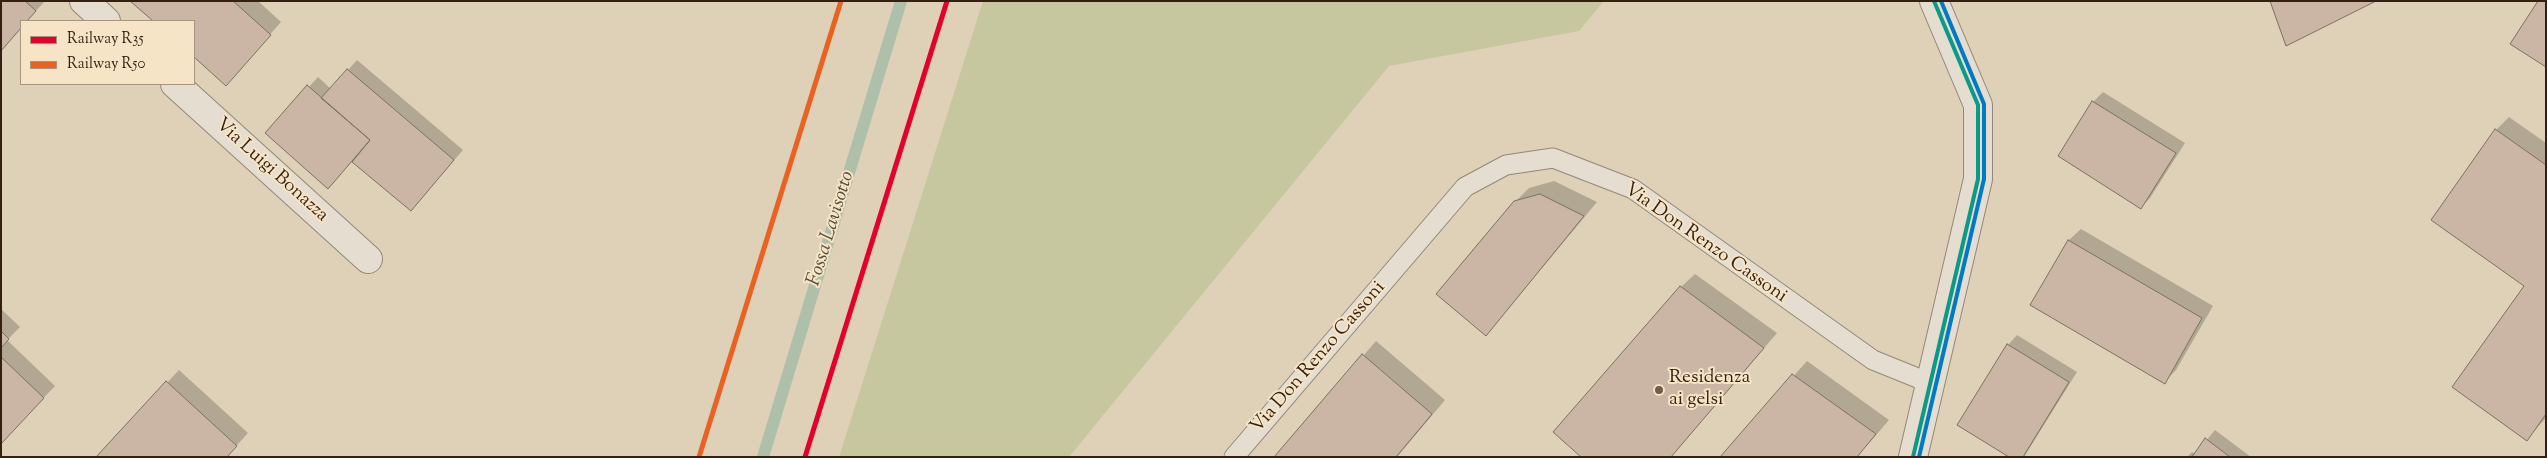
<!DOCTYPE html>
<style>
body{margin:0}
#map{position:relative;width:2547px;height:458px;overflow:hidden;background:#ded1b7;font-family:"Sorts Mill Goudy",serif}
canvas{display:block}
.frame{position:absolute;inset:0;border:2px solid #351f11;pointer-events:none}
.legend{position:absolute;left:20px;top:20px;width:175px;height:65px;box-sizing:border-box;background:#f5e4c5;border:1px solid #a8957d;margin:0;padding:6px 9px;list-style:none;font-size:15px;color:#351f11}
.legend li{display:flex;align-items:center;gap:10px;height:25px}
.legend b{width:25px;border:1px solid #a8957d}
</style>
<div id="map">
<canvas width="2547" height="458"></canvas>
<div class="frame"></div>
<ul class="legend">
<li><b style="height:6px;background:#e4002b"></b>Railway R35</li>
<li><b style="height:6px;background:#e96221"></b>Railway R50</li>
</ul>
</div>
<script>
const c = document.querySelector('canvas').getContext('2d');
c.lineJoin = 'round';
function fillPath(path, color) {
  c.fillStyle = color;
  c.fill(path, 'evenodd');
}
function poly(rows) {
  const path = new Path2D();
  for (const r of rows) {
    path.moveTo(r[0], r[1]);
    for (let i = 2; i < r.length; i += 2) path.lineTo(r[i], r[i + 1]);
  }
  return path;
}
function strokePath(path, color, width, dash) {
  c.strokeStyle = color;
  c.lineWidth = width;
  c.lineCap = dash ? 'butt' : 'round';
  c.setLineDash(dash || []);
  c.stroke(path);
}
function label(font, color, halo, rows, align = 'center') {
  c.font = font + ' "Sorts Mill Goudy",serif';
  c.lineWidth = 4;
  c.setLineDash([]);
  c.textBaseline = 'middle';
  c.strokeStyle = halo;
  c.fillStyle = color;
  for (const [text, x, y, turn = 0] of rows) {
    c.save();
    c.translate(x, y);
    c.rotate((+turn || 0) * Math.PI / 180);
    c.textAlign = isNaN(turn) ? turn : align;
    if (halo) c.strokeText(text, 0, 0);
    c.fillText(text, 0, 0);
    c.restore();
  }
}
const green = poly([
 [983,1,1604,1,1579,31,1389,66,1069,457,839,457]
]);
const shadow = poly([
 [1,1,45,1,27,21,21,21,21,28,1,51],
 [132,1,258,1,281,22,226,84,194,56,194,21,155,21],
 [357,60,463,150,411,210,353,160,337,178,267,133,318,77,331,89],
 [2103,92,2185,143,2150,198,2141,207,2060,156,2093,102],
 [2509,117,2546,143,2546,418,2527,439,2525,286,2496,130],
 [1554,181,1597,202,1486,335,1515,202,1529,188],
 [2081,229,2213,306,2176,370,2164,382,2032,304,2069,240],
 [1695,274,1777,333,1671,457,1681,287],
 [1,309,20,327,7,340,55,386,1,442],
 [2017,335,2077,372,2024,457,2011,457,2008,345],
 [1376,341,1445,400,1397,457,1276,457],
 [1807,361,1889,420,1857,457,1721,457],
 [179,370,248,433,226,457,98,457],
 [2215,430,2251,457,2187,457,2192,452,2195,454]
]);
const stream = poly([
 [763,457,901,1]
]);
const building = poly([
 [1,1,25,1,36,11,27,21,21,21,21,28,1,51,1,1],
 [130,1,233,1,271,35,226,86,194,57,194,21,153,21,130,1],
 [2270,1,2376,1,2286,46,2270,1],
 [2538,1,2546,1,2546,67,2510,44,2538,1],
 [347,69,454,160,411,211,352,162,370,140,321,98,347,69],
 [307,85,370,140,328,189,265,133,307,85],
 [2092,101,2176,153,2141,209,2058,156,2092,101],
 [2495,129,2546,165,2546,414,2527,441,2452,387,2524,286,2431,220,2495,129],
 [1540,194,1584,216,1486,336,1436,294,1514,201,1540,194],
 [2068,240,2202,318,2165,384,2030,305,2068,240],
 [1680,286,1764,348,1671,457,1581,457,1553,432,1680,286],
 [1,331,9,339,1,348,1,331],
 [2007,344,2069,382,2023,457,2009,457,1957,425,2007,344],
 [1362,354,1432,414,1396,457,1274,457,1362,354],
 [1,357,44,398,1,444,1,357],
 [1792,374,1876,434,1857,457,1720,457,1792,374],
 [166,381,237,446,227,457,96,457,166,381],
 [2205,438,2230,457,2192,457,2205,438]
]);
const service = poly([
 [1234,457,1465,187,1506,165,1553,158,1633,189,1873,360,1930,383]
]);
const minor = poly([
 [84,1,106,21],
 [175,84,368,259],
 [1913,457,1978,179,1978,105,1934,1]
]);
const bus1 = poly([
 [1913,457,1978,179,1978,105,1934,1]
]);
const bus2 = poly([
 [1919,457,1984,179,1984,104,1941,1]
]);
const rail1 = poly([
 [805,457,947,1]
]);
const rail2 = poly([
 [699,457,841,1]
]);
const markers = [
 [1659,390,5,"#705d4b"]
];
const streetNames = [
 ["Via Luigi Bonazza",271,171,42],
 ["Via Don Renzo Cassoni",1705,244,35],
 ["Via Don Renzo Cassoni",1319,358,-49]
];
const poiNames = [
 ["Residenza",1669,379],
 ["ai gelsi",1669,401]
];
const waterNames = [
 ["Fossa Lavisotto",832,229,-73]
];
fillPath(green, '#c7c79f');
fillPath(shadow, '#0003');
strokePath(stream, '#aec0aa', 12);
fillPath(building, '#cbb6a6');
strokePath(building, '#7a7162', 1);
strokePath(service, '#938878', 21);
strokePath(minor, '#938878', 30);
strokePath(service, '#e4ddd0', 19);
strokePath(minor, '#e4ddd0', 28);
strokePath(bus1, '#0a9b86', 4);
strokePath(bus2, '#007bc3', 4);
strokePath(rail1, '#e4002b', 5);
strokePath(rail2, '#e96221', 5);
for (const [x, y, r, color] of markers) {
  const dot = new Path2D();
  dot.arc(x, y, r, 0, 2 * Math.PI);
  c.fillStyle = color;
  c.fill(dot);
  strokePath(dot, '#f5e4c5', 2);
}
label('19px', '#351f11', '#f5e4c5', streetNames);
label('19px', '#351f11', '#f5e4c5', poiNames, 'left');
label('italic 20px', '#534d3d', '#f5e4c5', waterNames);
</script>
